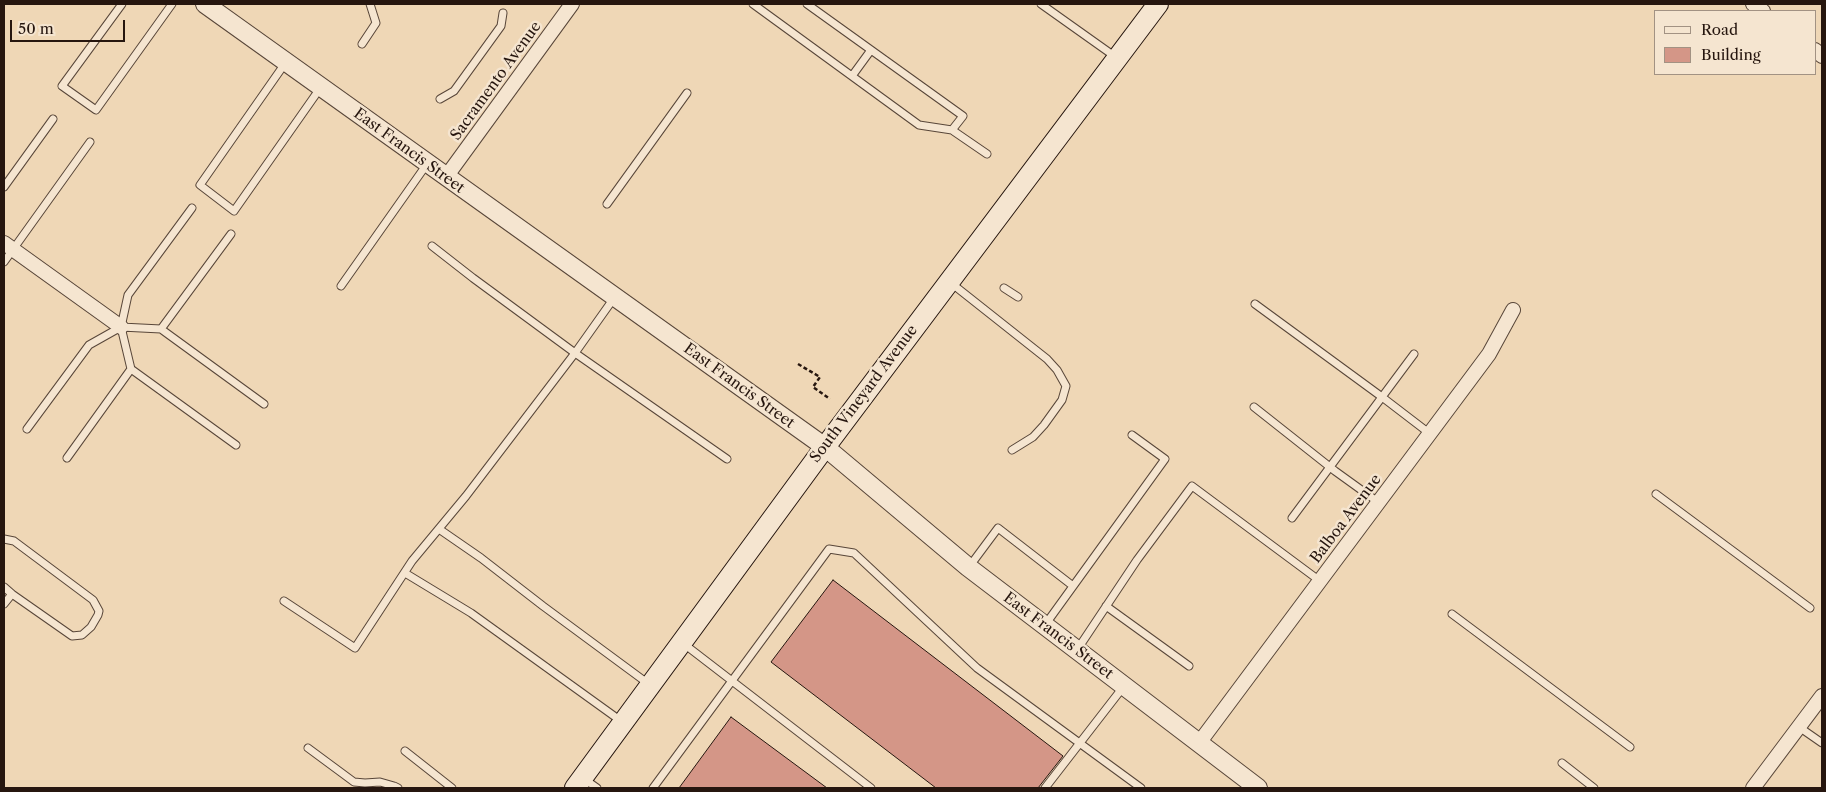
<!DOCTYPE html>
<style>
body{margin:0}
#map{position:relative;width:1826px;height:792px;overflow:hidden;background:#efd7b6;font-family:"Libre Caslon Text",serif}
canvas{display:block}
.frame{position:absolute;inset:0;border:5px solid #26160f;pointer-events:none}
.legend{position:absolute;left:1654px;top:10px;width:162px;height:65px;box-sizing:border-box;background:#f5e5d0;border:1px solid #a29283;margin:0;padding:6px 9px;list-style:none;font-size:15px;color:#26160f}
.legend li{display:flex;align-items:center;gap:10px;height:25px}
.legend b{width:25px;border:1px solid #a29283}
.scale{position:absolute;left:10px;top:20px;width:115px;height:22px;box-sizing:border-box;border:2px solid #26160f;border-top:0;padding-left:6px;font-size:15px;line-height:18px;white-space:nowrap;color:#26160f;-webkit-text-stroke:4px #f5e5d0;paint-order:stroke}
</style>
<div id="map">
<canvas width="1826" height="792"></canvas>
<div class="frame"></div>
<ul class="legend">
<li><b style="height:6px;background:#f5e5d0"></b>Road</li>
<li><b style="height:14px;background:#d49687"></b>Building</li>
</ul>
<div class="scale">50 m</div>
</div>
<script>
const c = document.querySelector('canvas').getContext('2d');
c.lineJoin = 'round';
function fillPath(path, color) {
  c.fillStyle = color;
  c.fill(path, 'evenodd');
}
function poly(rows) {
  const path = new Path2D();
  for (const r of rows) {
    path.moveTo(r[0], r[1]);
    for (let i = 2; i < r.length; i += 2) path.lineTo(r[i], r[i + 1]);
  }
  return path;
}
function strokePath(path, color, width, dash) {
  c.strokeStyle = color;
  c.lineWidth = width;
  c.lineCap = dash ? 'butt' : 'round';
  c.setLineDash(dash || []);
  c.stroke(path);
}
function label(font, color, halo, rows, align = 'center') {
  c.font = font + ' "Libre Caslon Text",serif';
  c.lineWidth = 5;
  c.setLineDash([]);
  c.textBaseline = 'middle';
  c.strokeStyle = halo;
  c.fillStyle = color;
  for (const [text, x, y, turn = 0] of rows) {
    c.save();
    c.translate(x, y);
    c.rotate((+turn || 0) * Math.PI / 180);
    c.textAlign = isNaN(turn) ? turn : align;
    if (halo) c.strokeText(text, 0, 0);
    c.fillText(text, 0, 0);
    c.restore();
  }
}
const building = poly([
 [833,580,1063,756,1038,788,936,788,771,662,833,580],
 [731,717,827,788,679,788,731,717]
]);
const path = poly([
 [798,364,820,377,813,387,830,399]
]);
const service = poly([
 [122,4,62,86,96,110,172,4],
 [753,4,919,125,952,130,987,154],
 [807,4,963,116,952,130],
 [1041,4,1117,58],
 [362,44,376,23,370,4],
 [286,62,200,185,234,211,321,87],
 [852,76,871,50],
 [440,99,454,91,501,26,503,13],
 [4,187,53,119],
 [607,204,687,93],
 [192,208,128,295,121,327,131,369,236,445],
 [231,234,161,329,264,404],
 [432,246,473,278,575,353,727,459],
 [4,262,90,142],
 [951,283,1047,359,1057,370,1066,386,1062,400,1044,425,1033,437,1012,450],
 [341,286,427,164],
 [1004,288,1018,297],
 [1255,304,1382,397,1414,354],
 [1254,407,1335,471,1378,502],
 [27,429,89,345,121,327,161,329],
 [67,458,131,369],
 [1656,494,1810,608],
 [1292,518,1382,397,1429,433],
 [439,529,481,558,543,606,650,685],
 [4,539,14,541,93,600,99,611,98,615,91,627,82,635,72,636,12,594,4,604],
 [969,567,998,528,1073,586],
 [405,573,471,613,621,721],
 [4,587,12,594],
 [284,601,355,648,412,561,466,496,575,353,614,298],
 [1106,606,1189,666],
 [1452,614,1630,747],
 [1045,625,1165,459,1132,435],
 [684,644,871,788],
 [1077,650,1137,560,1192,486,1320,581],
 [1799,727,1822,743],
 [308,748,354,782,365,783,380,782,394,786,398,788],
 [405,751,452,788],
 [1562,763,1594,788],
 [583,778,597,788],
 [653,788,829,549,854,553,977,668,1141,788],
 [1045,788,1124,686]
]);
const minor = poly([
 [1753,4,1763,11],
 [1815,50,1822,56],
 [446,177,572,4],
 [4,243,121,327],
 [1199,743,1489,354,1513,310],
 [1753,788,1822,696]
]);
const tertiary = poly([
 [205,4,825,447,968,567,1258,788]
]);
const secondary = poly([
 [575,788,825,447,1158,4]
]);
const streetNames = [
 ["Sacramento Avenue",496,81,-54],
 ["East Francis Street",409,151,36],
 ["East Francis Street",739,386,36],
 ["South Vineyard Avenue",864,394,-53],
 ["Balboa Avenue",1346,519,-53],
 ["East Francis Street",1058,636,37]
];
fillPath(building, '#d49687');
strokePath(building, '#26160f', 1);
strokePath(service, '#584639', 9);
strokePath(minor, '#584639', 16);
strokePath(tertiary, '#584639', 20);
strokePath(secondary, '#26160f', 22);
strokePath(path, '#26160f', 2.5, [4, 2.5]);
strokePath(service, '#f5e5d0', 7);
strokePath(minor, '#f5e5d0', 14);
strokePath(tertiary, '#f5e5d0', 18);
strokePath(secondary, '#f5e5d0', 20);
label('15px', '#26160f', '#f5e5d0', streetNames);
</script>
